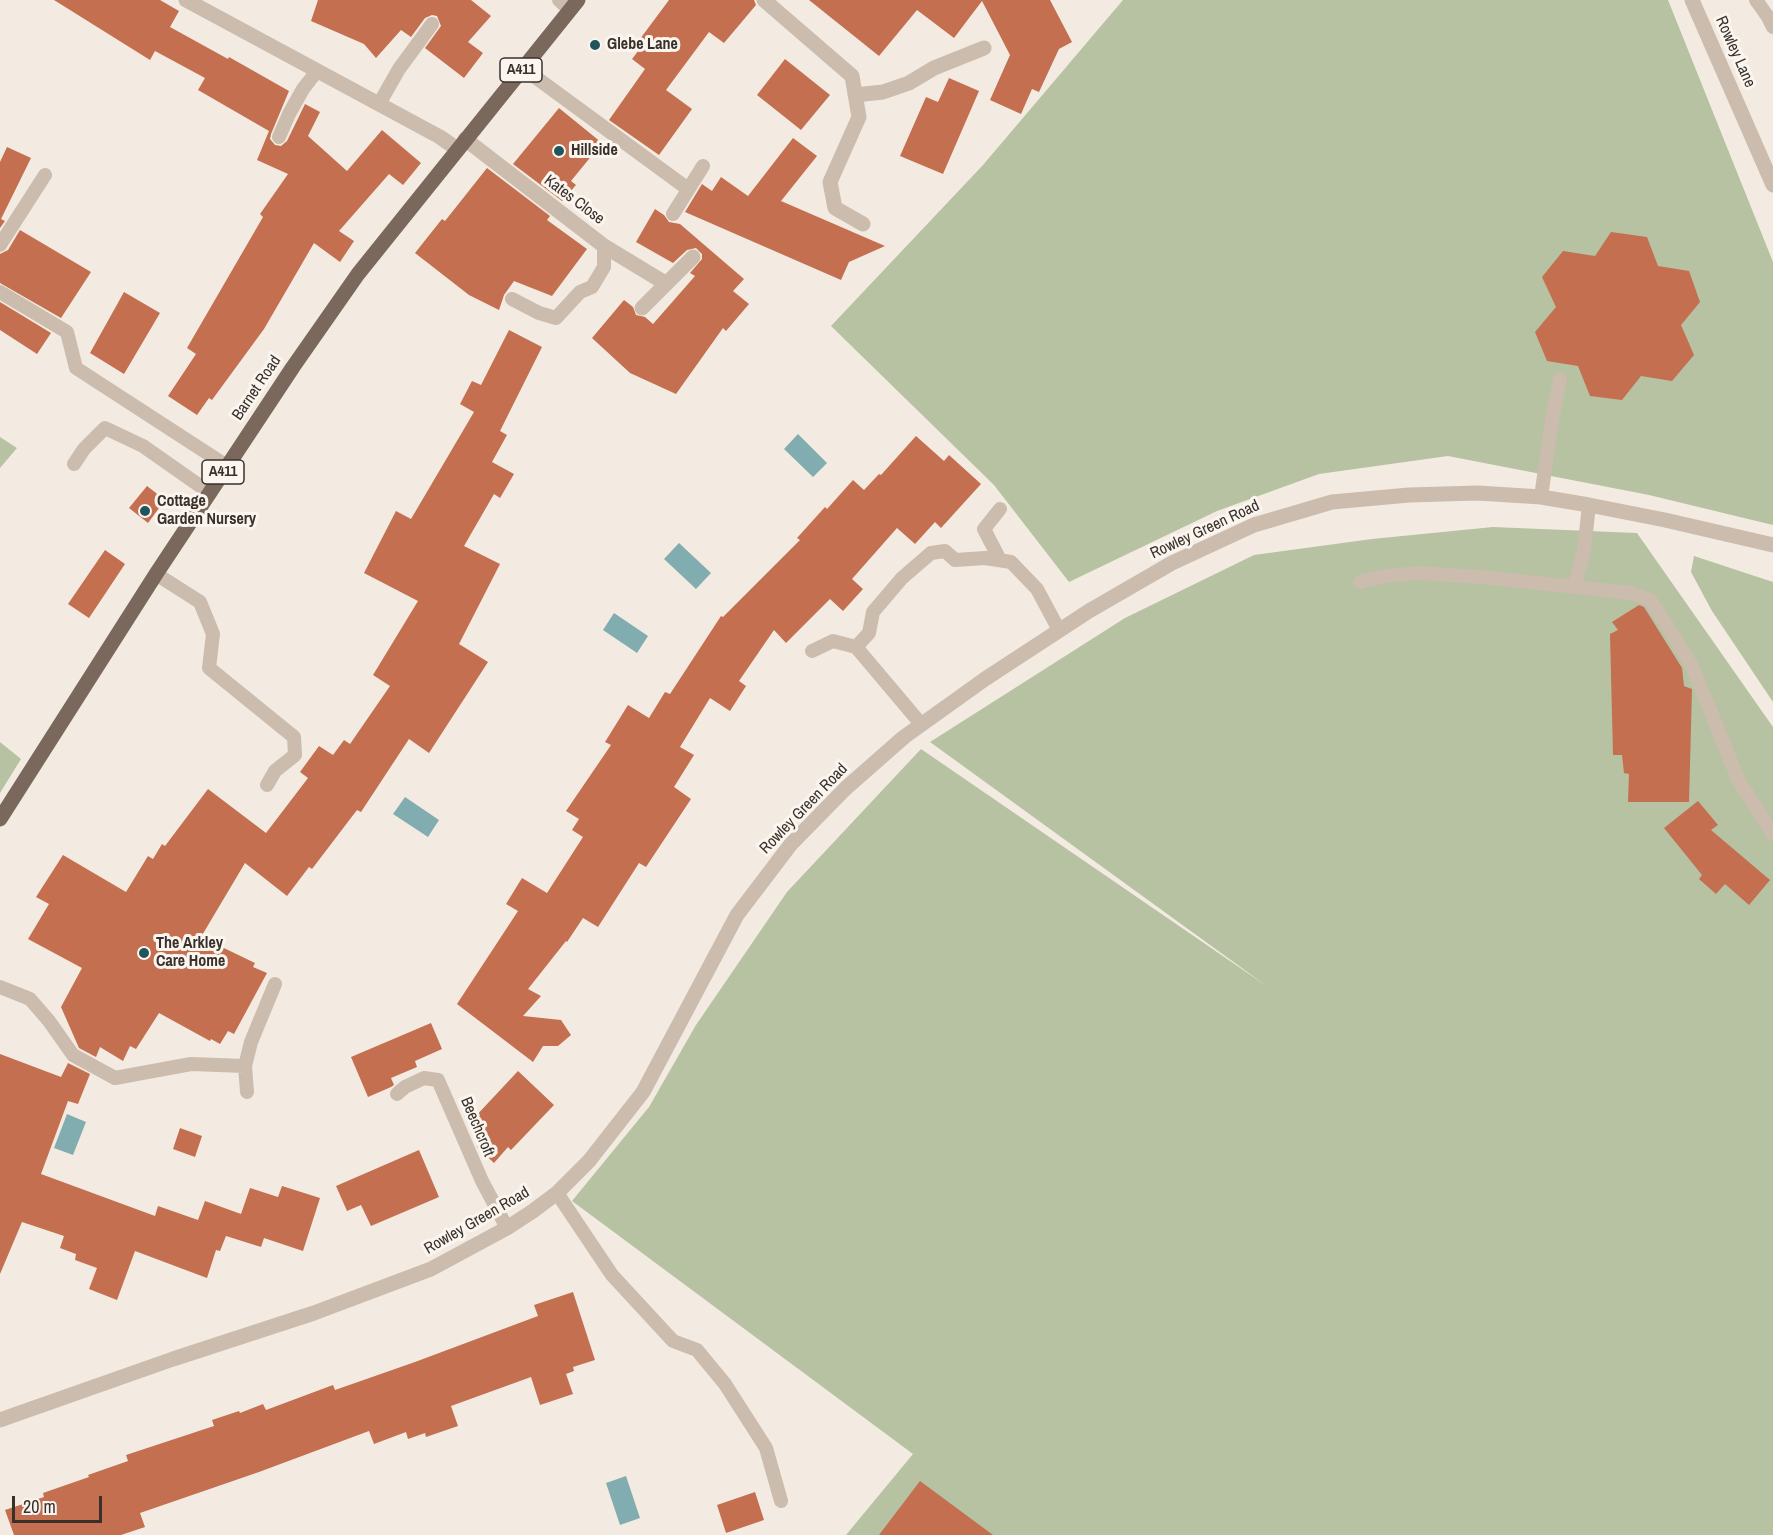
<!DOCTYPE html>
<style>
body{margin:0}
#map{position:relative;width:1773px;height:1535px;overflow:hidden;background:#f3ebe1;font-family:"Archivo Narrow",sans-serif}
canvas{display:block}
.scale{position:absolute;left:12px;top:1496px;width:90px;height:27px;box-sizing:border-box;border:3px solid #3a302b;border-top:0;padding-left:8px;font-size:18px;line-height:21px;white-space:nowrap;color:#3a302b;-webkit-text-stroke:4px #faf5ee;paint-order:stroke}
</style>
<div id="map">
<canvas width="1773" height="1535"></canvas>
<div class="scale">20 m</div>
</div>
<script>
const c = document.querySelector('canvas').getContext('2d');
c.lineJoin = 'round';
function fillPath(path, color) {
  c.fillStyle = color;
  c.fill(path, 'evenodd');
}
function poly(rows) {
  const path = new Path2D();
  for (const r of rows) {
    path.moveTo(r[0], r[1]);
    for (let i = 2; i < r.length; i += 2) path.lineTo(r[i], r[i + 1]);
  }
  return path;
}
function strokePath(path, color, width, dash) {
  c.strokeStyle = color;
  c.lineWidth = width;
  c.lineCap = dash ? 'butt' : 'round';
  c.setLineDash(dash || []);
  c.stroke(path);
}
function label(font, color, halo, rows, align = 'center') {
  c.font = font + ' "Archivo Narrow",sans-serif';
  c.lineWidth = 6;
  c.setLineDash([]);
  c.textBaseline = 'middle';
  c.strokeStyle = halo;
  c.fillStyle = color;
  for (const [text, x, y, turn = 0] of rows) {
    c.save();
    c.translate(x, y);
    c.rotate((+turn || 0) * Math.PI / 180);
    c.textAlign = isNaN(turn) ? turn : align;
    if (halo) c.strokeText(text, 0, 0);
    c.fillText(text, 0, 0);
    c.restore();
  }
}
const green = poly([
 [1123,0,1668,0,1773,262,1773,525,1649,495,1448,456,1319,474,1217,511,1069,582,994,485,831,326,983,165],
 [0,437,17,448,0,468],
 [1493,527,1637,533,1773,727,1773,1535,846,1535,913,1454,572,1201,649,1107,696,1025,787,892,921,749,1268,987,930,742,1125,618,1254,555,1372,539],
 [1694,556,1773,582,1773,702,1712,611,1691,572],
 [0,742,21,759,0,793]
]);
const water = poly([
 [798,434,827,463,813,477,784,449],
 [679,543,711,573,696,589,664,559],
 [614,613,648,636,637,653,603,630],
 [405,797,439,820,428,837,393,814],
 [67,1114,86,1122,73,1155,54,1148],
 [626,1476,640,1518,620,1525,606,1483]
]);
const building = poly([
 [54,0,160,0,179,11,170,27,228,59,229,57,289,91,271,134,270,139,275,145,281,146,287,141,305,104,320,112,308,136,347,171,382,130,421,163,403,185,389,174,339,231,354,241,340,262,314,243,264,329,212,400,209,398,197,415,168,396,196,354,187,348,263,217,260,214,288,174,257,160,269,131,198,90,205,78,155,51,150,60],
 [318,0,471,0,491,16,468,42,483,53,464,78,425,48,441,26,437,16,432,15,425,18,411,37,401,30,376,58,364,44,311,21],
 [669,0,754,0,756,5,724,43,709,32,666,90,692,109,659,155,609,120,645,69,632,59,645,42,640,39],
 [809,0,1050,0,1072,42,1059,49,1039,92,1032,89,1021,114,990,100,1010,55,982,1,954,38,917,10,879,56],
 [785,59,830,95,801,130,757,95],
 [949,78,979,91,943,174,900,156,926,97,938,102],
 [559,108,602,143,571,181,576,185,562,201,513,164],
 [793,138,817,156,781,201,885,246,849,262,841,280,685,212,702,184,712,191,721,177,748,196],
 [7,147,31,158,1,219,5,221,0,228,0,162],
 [487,168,550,216,547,220,587,249,552,296,514,281,504,295,499,310,469,295,415,253,442,219,445,221],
 [655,209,664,215,669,222,680,224,744,279,733,291,749,304,726,331,723,328,676,394,630,373,592,338,624,300,633,307,636,315,645,317,653,324,695,276,690,273,702,259,702,254,696,248,687,250,673,263,636,242],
 [20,230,91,272,61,318,0,283,0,254,8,250],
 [1611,232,1647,237,1658,266,1689,271,1700,302,1681,325,1694,355,1672,381,1641,376,1622,400,1590,396,1578,366,1547,361,1535,332,1556,307,1542,277,1563,251,1595,256],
 [124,292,160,313,124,374,90,353],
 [0,302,51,333,37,354,0,330],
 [509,330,542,347,500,431,507,435,492,462,514,474,500,498,494,494,464,546,500,564,459,644,488,662,429,753,409,739,361,812,357,810,312,869,309,867,287,896,245,863,201,937,255,963,253,967,267,973,234,1034,228,1031,220,1044,211,1039,210,1041,159,1013,136,1049,130,1046,123,1061,100,1047,96,1057,79,1048,61,1007,82,968,28,939,49,904,36,897,63,855,126,892,148,856,153,859,162,844,165,846,208,789,266,833,308,778,300,772,319,746,333,755,344,740,350,744,390,686,373,675,418,601,364,573,396,511,411,519,474,412,460,404,472,381,481,385],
 [916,436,944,461,949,455,981,484,941,528,935,522,915,544,897,528,852,579,863,589,843,611,830,599,786,643,774,630,739,681,746,686,730,711,710,698,680,747,694,755,674,787,691,799,646,867,639,863,598,927,583,918,567,942,566,941,528,989,541,996,523,1016,561,1020,571,1035,558,1046,543,1046,533,1062,457,1004,518,911,506,904,522,878,547,893,583,837,572,830,579,819,566,811,611,745,605,742,628,705,649,718,665,692,670,694,721,616,723,617,800,540,797,538,825,507,827,509,853,480,864,490,879,474,881,475],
 [147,486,165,500,148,523,129,508],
 [105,550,125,564,89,618,68,604],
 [1639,605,1644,607,1682,668,1684,686,1692,689,1689,802,1628,802,1629,774,1624,773,1622,755,1613,755,1610,634,1618,630,1612,622],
 [1698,801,1718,825,1711,830,1770,880,1749,905,1725,884,1716,894,1699,879,1702,875,1664,828],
 [431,1023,442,1049,415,1061,417,1067,391,1078,394,1085,391,1087,368,1097,351,1057],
 [0,1054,61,1077,68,1063,90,1074,78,1104,68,1101,41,1174,155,1216,158,1206,198,1220,205,1201,241,1214,250,1188,278,1197,282,1186,320,1198,303,1251,264,1238,261,1247,226,1236,220,1251,216,1250,207,1278,135,1251,117,1300,89,1289,97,1268,75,1260,76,1254,60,1248,64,1236,22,1222,0,1274],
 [518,1071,554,1105,511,1150,508,1147,494,1163,477,1147,481,1142,475,1136,478,1133,474,1129,479,1123,474,1118],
 [180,1128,202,1136,195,1157,173,1149],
 [419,1150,439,1197,371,1226,361,1205,347,1211,336,1186],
 [573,1292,595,1360,573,1367,574,1371,566,1374,573,1394,540,1405,531,1377,451,1406,458,1426,426,1437,425,1433,408,1439,406,1432,374,1444,369,1431,259,1472,140,1513,145,1527,121,1535,14,1535,5,1510,44,1497,43,1493,89,1477,88,1475,128,1461,126,1455,214,1426,212,1420,239,1411,240,1413,263,1404,266,1410,333,1385,335,1390,415,1362,538,1316,534,1305],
 [920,1481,993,1535,879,1535],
 [755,1492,764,1520,726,1533,717,1505]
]);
const service = poly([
 [559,0,570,10],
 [1756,0,1768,17,1773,27],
 [523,68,688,189],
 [379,104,399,69,432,24],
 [279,137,289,114,303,89,317,71],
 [673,214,703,166],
 [0,245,45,175],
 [0,292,67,332,76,368,227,466],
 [512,299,539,313,556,318,580,292,592,287,604,267,604,246],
 [74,464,84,449,105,428,143,446,210,493],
 [1541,497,1552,420,1560,379],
 [1000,509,984,529,1000,560],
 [156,574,200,602,213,634,209,668,294,737,295,755,275,771,267,785],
 [1360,582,1384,576,1418,573,1481,577,1632,593,1650,600,1665,622,1693,668,1738,779,1773,834],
 [1574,587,1584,551,1589,505],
 [856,647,869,633,873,612,902,578,931,553,945,551,955,560,985,558,1011,562,1037,589,1059,630],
 [812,651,833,641,856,647,921,724],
 [0,987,30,999,49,1021,73,1055,115,1078,191,1064,245,1066],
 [247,1092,245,1066,251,1042,275,984],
 [397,1094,405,1087,424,1078,438,1080,482,1181,507,1228],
 [557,1193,612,1275,673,1341,697,1350,725,1384,766,1448,781,1501]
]);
const minor = poly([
 [186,0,440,137,457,149],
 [764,0,852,76,859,117,830,182,835,208,863,224],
 [855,95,883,92,909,83,934,68,984,48],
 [465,139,604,246,665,283],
 [642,308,693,257]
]);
const tertiary = poly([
 [1692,0,1773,185],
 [0,1420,173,1359,314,1313,431,1269,507,1228,533,1211,557,1193,589,1161,643,1092,737,915,791,844,846,788,904,737,985,679,1089,611,1172,563,1254,525,1332,502,1409,495,1478,493,1541,497,1589,505,1665,520,1773,545]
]);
const primary = poly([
 [0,819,156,574,293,367,358,274,578,0]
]);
const markers = [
 [595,45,6,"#21555b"],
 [559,151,6,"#21555b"],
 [145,511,6,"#21555b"],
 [144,953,6,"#21555b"]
];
const shields = [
 [521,70,42],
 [223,472,42]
];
const shieldNames = [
 ["A411",521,70],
 ["A411",223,472]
];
const poiNames = [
 ["Glebe Lane",607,45],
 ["Hillside",571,151],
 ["Cottage",157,502],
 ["Garden Nursery",157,520],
 ["The Arkley",156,944],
 ["Care Home",156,962]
];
const streetNames = [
 ["Rowley Lane",1735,52,66],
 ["Kates Close",574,200,37],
 ["Barnet Road",257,388,-56],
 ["Rowley Green Road",1205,530,-25],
 ["Rowley Green Road",804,809,-46],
 ["Beechcroft",477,1127,67],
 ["Rowley Green Road",477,1221,-30]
];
fillPath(green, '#b6c2a1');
fillPath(water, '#81acb0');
fillPath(building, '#c36f50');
strokePath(service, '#cbbcad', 14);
strokePath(minor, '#cbbcad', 15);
strokePath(tertiary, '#cbbcad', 15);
strokePath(primary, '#7b685d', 15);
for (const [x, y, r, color] of markers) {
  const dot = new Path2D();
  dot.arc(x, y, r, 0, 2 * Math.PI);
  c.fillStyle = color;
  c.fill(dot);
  strokePath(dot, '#faf5ee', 2);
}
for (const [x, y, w] of shields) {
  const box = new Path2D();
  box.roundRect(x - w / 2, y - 12, w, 24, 4.5);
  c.fillStyle = '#faf5ee';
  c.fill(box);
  strokePath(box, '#3a302b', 1.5);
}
label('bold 15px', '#3a302b', null, shieldNames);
label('bold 16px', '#3a302b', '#faf5ee', poiNames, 'left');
label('16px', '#3a302b', '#faf5ee', streetNames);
</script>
